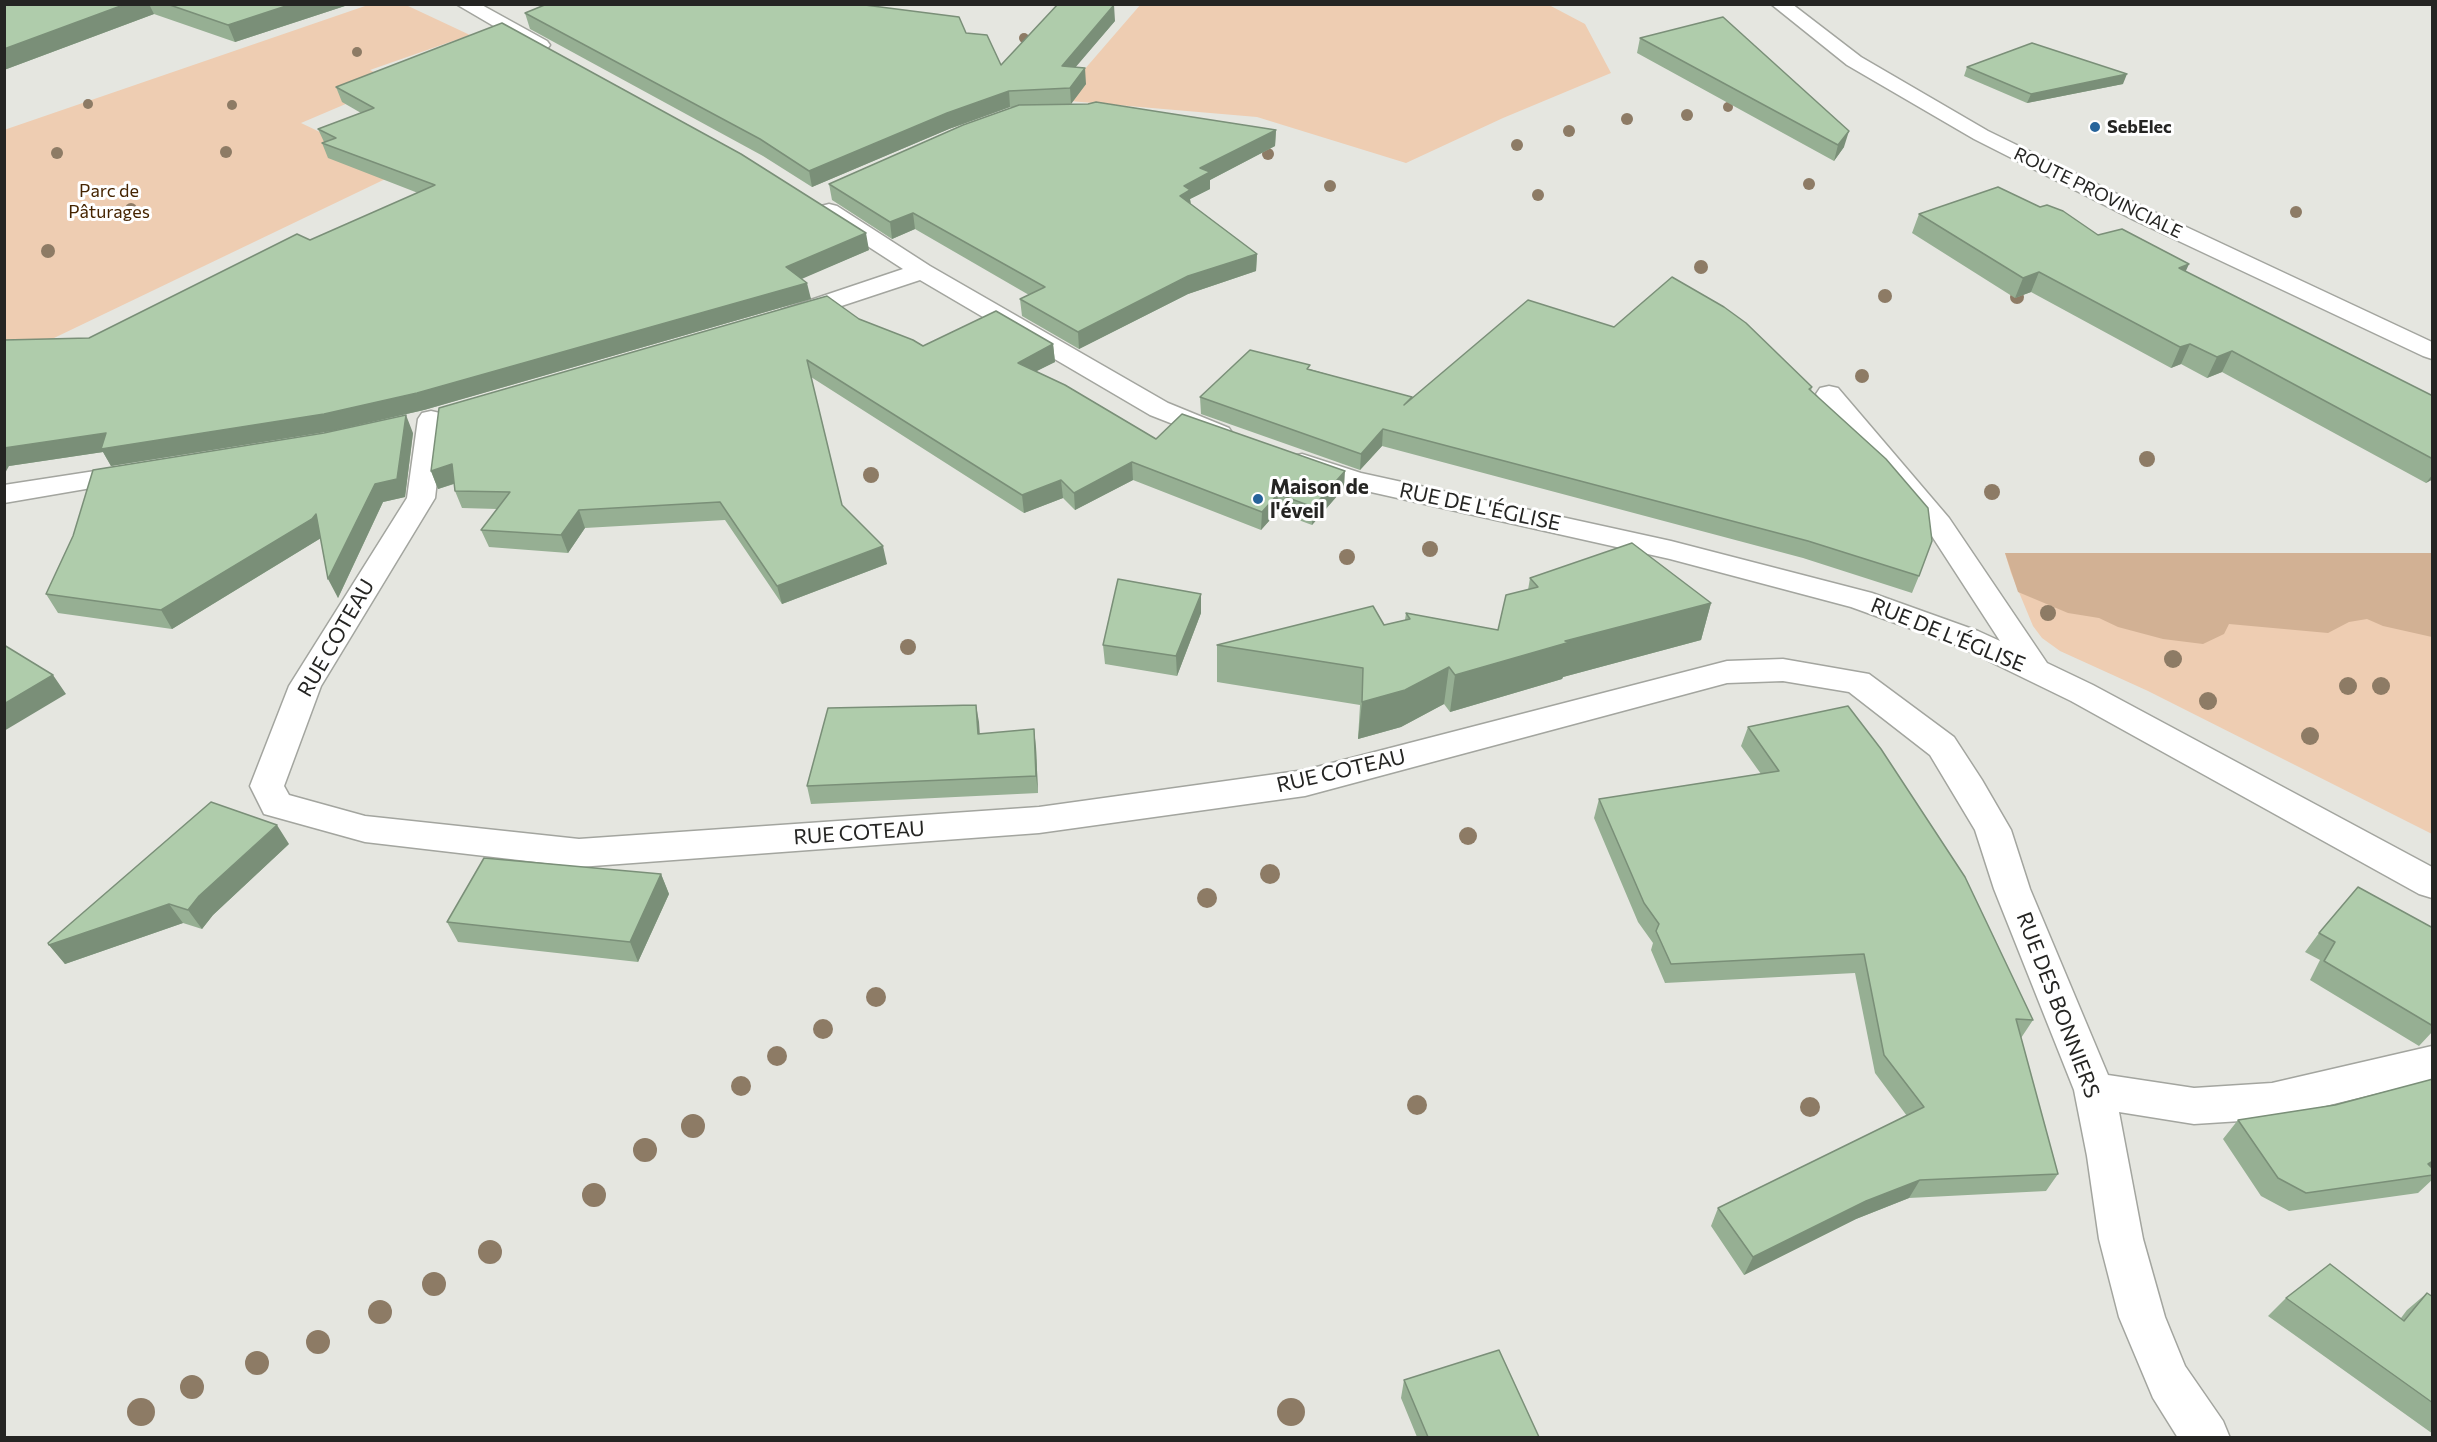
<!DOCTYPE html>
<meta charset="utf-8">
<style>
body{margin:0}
#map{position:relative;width:2437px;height:1442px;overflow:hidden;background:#e5e6e0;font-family:Commissioner,sans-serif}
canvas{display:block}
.frame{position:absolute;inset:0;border:6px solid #252523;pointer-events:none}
</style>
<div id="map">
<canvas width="2437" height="1442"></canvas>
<div class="frame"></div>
</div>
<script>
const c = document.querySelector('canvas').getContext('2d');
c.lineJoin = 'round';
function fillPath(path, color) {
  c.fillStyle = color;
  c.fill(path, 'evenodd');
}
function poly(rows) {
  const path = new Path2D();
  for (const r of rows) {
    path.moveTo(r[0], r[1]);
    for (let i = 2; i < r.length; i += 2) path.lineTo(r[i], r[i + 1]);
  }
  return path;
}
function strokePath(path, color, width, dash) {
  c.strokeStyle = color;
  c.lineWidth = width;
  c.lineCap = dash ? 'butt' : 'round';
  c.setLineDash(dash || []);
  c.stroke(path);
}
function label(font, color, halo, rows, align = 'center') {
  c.font = font + ' Commissioner,sans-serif';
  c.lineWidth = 6;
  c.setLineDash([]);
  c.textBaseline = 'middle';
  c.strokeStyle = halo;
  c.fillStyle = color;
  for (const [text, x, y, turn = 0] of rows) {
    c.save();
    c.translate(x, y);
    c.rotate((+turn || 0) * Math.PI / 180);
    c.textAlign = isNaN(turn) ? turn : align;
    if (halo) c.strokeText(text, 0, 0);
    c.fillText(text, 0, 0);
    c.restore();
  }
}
const green = poly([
 [1141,4,1549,5,1585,24,1611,73,1503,118,1406,163,1257,117,1058,100],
 [368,5,406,5,470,35,370,70,395,83,301,123,402,171,4,362,4,130],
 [2005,553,2432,553,2432,834,2148,691,2060,651,2042,638,2033,626,2011,573]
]);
const forest = poly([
 [2005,553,2432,553,2432,637,2383,626,2367,619,2349,622,2328,633,2229,624,2224,634,2203,644,2163,639,2118,627,2099,618,2068,613,2018,592]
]);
const minor = poly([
 [456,4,480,4,547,41,550,45,547,49,540,51,533,49,456,4],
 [1771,4,1792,4,1861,57,1988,131,2150,210,2432,342,2432,359,2423,356,2134,220,1974,139,1847,65,1771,4],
 [829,204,837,206,930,266,1168,403,1229,428,1233,434,1229,440,1219,442,1150,415,920,280,799,320,790,322,781,320,778,315,781,310,903,269,821,216,818,211,821,206,829,204],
 [1829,386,1838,388,1949,518,2047,663,2093,685,2432,867,2432,898,2419,894,2071,701,1956,645,1851,607,1670,559,1344,486,1292,468,1288,462,1292,456,1302,454,1361,473,1671,541,1872,593,1978,631,2000,641,1928,530,1816,394,1820,388,1829,386],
 [431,411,440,413,444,419,435,498,321,686,284,786,289,795,365,816,579,839,1039,807,1305,770,1727,661,1783,659,1869,674,1954,737,1982,780,2011,830,2030,889,2108,1075,2194,1088,2272,1083,2432,1046,2432,1080,2272,1119,2194,1124,2119,1112,2143,1239,2165,1317,2185,1366,2223,1421,2230,1438,2178,1438,2153,1398,2119,1317,2099,1239,2087,1156,2074,1090,1994,889,1975,830,1930,755,1849,692,1783,681,1727,683,1305,796,1039,833,579,867,365,842,264,814,250,786,289,686,407,498,418,419,422,413,431,411],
 [134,465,144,467,148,473,144,479,4,503,4,485,134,465]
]);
const trees = [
 [1024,38,5],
 [357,52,5],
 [88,104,5],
 [232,105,5],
 [1728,107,5],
 [1687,115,6],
 [1627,119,6],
 [1569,131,6],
 [1517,145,6],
 [226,152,6],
 [57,153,6],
 [1268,154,6],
 [1809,184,6],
 [1330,186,6],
 [1538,195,6],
 [131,209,6],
 [2296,212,6],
 [48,251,7],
 [1701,267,7],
 [1885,296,7],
 [2017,297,7],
 [1862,376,7],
 [2147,459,8],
 [871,475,8],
 [1992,492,8],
 [1430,549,8],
 [1347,557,8],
 [2048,613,8],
 [908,647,8],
 [2173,659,9],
 [2348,686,9],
 [2381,686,9],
 [2208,701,9],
 [2310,736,9],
 [1468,836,9],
 [1270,874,10],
 [1207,898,10],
 [876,997,10],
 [823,1029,10],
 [777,1056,10],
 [741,1086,10],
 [1417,1105,10],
 [1810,1107,10],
 [693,1126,12],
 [645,1150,12],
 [594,1195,12],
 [490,1252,12],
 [434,1284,12],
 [380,1312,12],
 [318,1342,12],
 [257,1363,12],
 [192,1387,12],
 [141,1412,14],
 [1291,1412,14]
];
const wall = poly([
 [4,4,351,4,235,42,154,14,4,70],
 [525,13,966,33,1001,65,1115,21,1075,67,1086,84,1071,104,1276,130,1275,146,1210,180,1210,189,1190,199,1191,204,1257,254,1256,271,1188,294,1079,349,1022,316,1020,299,1029,295,915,229,892,239,832,200,829,184,1015,107,1010,107,949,129,812,187,763,156,530,29],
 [1640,38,1844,147,1834,161,1637,53],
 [1967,67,2123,84,2027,103,1964,76],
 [336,87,869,250,802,278,811,299,424,410,332,431,111,466,103,452,9,466,4,340,89,338,418,193,328,158,322,143,324,142,318,129,361,113,342,102],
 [2040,207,2098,235,2186,272,2433,396,2433,479,2426,483,2222,372,2207,378,2181,364,2171,368,2031,292,2015,298,1912,233,1919,214],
 [859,319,923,346,1053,344,1055,362,1036,371,1156,439,1344,488,1312,525,1277,512,1261,530,1133,480,1075,510,1063,498,1024,513,811,377,842,505,887,564,782,604,725,520,585,528,568,553,489,547,481,530,497,509,462,508,455,491,454,484,438,489,431,471],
 [1310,369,1412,399,1812,387,1811,391,1919,576,1912,593,1803,558,1382,446,1360,470,1201,414,1200,397],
 [413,433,405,497,383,502,338,598,321,538,172,629,58,613,46,594],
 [1530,578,1711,603,1701,640,1563,677,1562,679,1450,712,1444,704,1401,727,1358,739,1360,705,1217,682,1217,645,1384,625,1405,620,1406,613,1498,630,1528,590],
 [1201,594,1201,613,1177,676,1105,664,1103,645],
 [976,705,979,733,1036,747,1038,793,811,804,807,786],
 [1748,727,2033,1020,2021,1038,2058,1174,2046,1191,1909,1198,1856,1219,1744,1275,1711,1226,1718,1208,1907,1116,1875,1073,1855,973,1665,983,1651,950,1653,943,1638,922,1594,818,1599,799,1761,774,1741,746],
 [289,844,213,915,202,929,183,923,65,964,49,945],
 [661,874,669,894,638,962,458,942,447,922],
 [2433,928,2433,1031,2419,1046,2310,980,2320,960,2305,952,2319,933],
 [2433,1079,2433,1179,2418,1193,2289,1211,2261,1196,2223,1139,2238,1120,2335,1105],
 [2427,1293,2433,1297,2433,1434,2268,1316,2286,1298,2401,1318,2407,1310],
 [1404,1380,1539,1437,1417,1437,1401,1398]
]);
const shadedWall = poly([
 [126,4,149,4,154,14,4,70,4,49],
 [292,4,351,4,235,42,228,25],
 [1114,5,1115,21,1063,82,1062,66],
 [1085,68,1086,84,1071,104,1070,88],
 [2127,74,2123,84,2027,103,2031,94],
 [1009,91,1010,107,949,129,812,187,809,171,947,113],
 [1276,130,1275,146,1210,180,1210,189,1190,199,1191,207,1180,196,1184,186,1200,168],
 [1849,131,1844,147,1834,161,1838,145],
 [913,213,915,229,892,239,890,222],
 [866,233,869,250,790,284,786,267],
 [1257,254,1256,271,1188,294,1079,349,1078,332,1188,276],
 [2189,264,2180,284,2179,268],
 [2039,272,2031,292,2015,298,2023,278],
 [807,283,811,299,424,410,332,431,111,466,103,452,9,466,4,475,4,448,106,433],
 [1053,344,1055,362,1019,380,1018,363],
 [2190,344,2181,364,2171,368,2180,347],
 [2232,351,2222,372,2207,378,2217,357],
 [406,415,413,433,405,497,383,502,338,598,328,579],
 [1383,429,1382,446,1360,470,1361,454],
 [1132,462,1133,480,1075,510,1074,493],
 [452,464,459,482,438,489,431,471],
 [1345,471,1344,488,1312,525,1313,507],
 [2433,474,2433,479,2426,483],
 [1061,480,1063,498,1024,513,1022,495],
 [1278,494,1277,512,1261,530,1262,512],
 [579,510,585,528,568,553,561,535],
 [316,514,321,538,172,629,161,610],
 [883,546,887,564,782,604,777,586],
 [1201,594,1201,613,1177,676,1176,656],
 [1711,603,1701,640,1563,677,1562,679,1450,712,1455,675,1565,641],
 [1449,667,1444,704,1401,727,1358,739,1362,702],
 [53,675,66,694,4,731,4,704],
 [976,705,979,722,981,751,978,734],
 [1034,729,1036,747,1038,793,1036,776],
 [277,825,289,844,213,915,202,929,188,910,199,896],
 [661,874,669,894,638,962,630,942],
 [169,904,183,923,65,964,49,945],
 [2433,1161,2433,1170,2428,1164],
 [1920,1180,1909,1198,1856,1219,1744,1275,1753,1257,1866,1201]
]);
const building = poly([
 [4,4,126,4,4,49,4,4],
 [167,4,292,4,228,25,167,4],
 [547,4,857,4,959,17,966,33,987,35,1001,65,1058,4,1114,5,1062,66,1085,68,1070,88,1009,91,947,113,809,171,760,139,525,13,547,4],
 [1723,17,1849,131,1838,145,1640,38,1723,17],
 [502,23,741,154,866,233,786,267,807,283,417,393,324,414,101,449,106,433,4,448,4,340,89,338,297,234,310,240,435,185,322,143,336,138,318,129,374,108,336,87,502,23],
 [2032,43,2127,74,2031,94,1967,67,2032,43],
 [1096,102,1276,130,1200,168,1210,172,1184,186,1190,190,1180,196,1257,254,1188,276,1078,332,1020,299,1045,287,913,213,890,222,829,184,963,125,1019,105,1088,104,1096,102],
 [1998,187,2040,207,2047,205,2063,211,2098,235,2122,229,2189,264,2179,268,2433,396,2433,459,2232,351,2217,357,2190,344,2180,347,2039,272,2023,278,1919,214,1998,187],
 [1672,277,1724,307,1746,323,1812,387,1809,389,1886,459,1928,508,1932,541,1919,576,1808,541,1383,429,1361,454,1200,397,1250,350,1310,365,1307,369,1412,397,1404,405,1528,300,1614,327,1672,277],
 [827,296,859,319,913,340,923,346,996,311,1053,344,1018,363,1065,385,1156,439,1182,414,1345,471,1313,507,1278,494,1262,512,1132,462,1074,493,1061,480,1022,495,807,360,842,505,883,546,777,586,720,502,579,510,561,535,481,530,510,492,455,491,452,464,431,471,439,408,827,296],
 [406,415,397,479,375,484,328,579,316,514,312,519,161,610,46,594,73,536,93,470,324,433,406,415],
 [1632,543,1711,603,1565,641,1570,642,1455,675,1449,667,1405,690,1362,702,1363,668,1217,645,1373,606,1384,625,1410,619,1406,613,1498,630,1506,595,1538,587,1530,578,1632,543],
 [1118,579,1201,594,1176,656,1103,645,1118,579],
 [4,645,53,675,4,704,4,645],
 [976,705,978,734,1034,729,1036,776,807,786,828,708,976,705],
 [1848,706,1881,749,1965,877,2033,1020,2016,1019,2058,1174,1920,1180,1866,1201,1753,1257,1718,1208,1924,1107,1884,1055,1864,954,1671,964,1656,931,1659,924,1644,903,1599,799,1779,771,1748,727,1848,706],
 [211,802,277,825,199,896,188,910,169,904,49,945,48,943,211,802],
 [484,858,661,874,630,942,447,922,484,858],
 [2358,887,2433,928,2433,1026,2324,961,2335,942,2319,933,2358,887],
 [2433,1079,2433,1161,2428,1164,2433,1169,2433,1175,2306,1193,2278,1178,2238,1120,2335,1105,2433,1079],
 [2330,1264,2404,1321,2427,1293,2433,1297,2433,1403,2286,1298,2330,1264],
 [1499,1350,1539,1437,1428,1437,1404,1380,1499,1350]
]);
const markers = [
 [2095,127,6,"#26639a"],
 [1258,499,6,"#26639a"]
];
const farPoinames = [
 ["SebElec",2107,127]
];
const farParknames = [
 ["Parc de",109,191],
 ["Pâturages",109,212]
];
const farStreetnames = [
 ["ROUTE PROVINCIALE",2098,193,26]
];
const poiNames = [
 ["Maison de",1270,487],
 ["l'éveil",1270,511]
];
const streetNames = [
 ["RUE DE L'ÉGLISE",1480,507,12],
 ["RUE DE L'ÉGLISE",1948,635,22],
 ["RUE COTEAU",336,638,-60],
 ["RUE COTEAU",1341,771,-13],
 ["RUE COTEAU",859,833,-4],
 ["RUE DES BONNIERS",2058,1005,69]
];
fillPath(green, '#eecdb2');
fillPath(forest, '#d2b194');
strokePath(minor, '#a3a59f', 3);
fillPath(minor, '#fff');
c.fillStyle = '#8d7b65';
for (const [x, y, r] of trees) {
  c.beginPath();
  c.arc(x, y, r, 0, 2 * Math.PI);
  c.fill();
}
fillPath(wall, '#96af93');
fillPath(shadedWall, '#7a8f78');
fillPath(building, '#afccab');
strokePath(building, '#7a8f78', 1.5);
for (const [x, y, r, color] of markers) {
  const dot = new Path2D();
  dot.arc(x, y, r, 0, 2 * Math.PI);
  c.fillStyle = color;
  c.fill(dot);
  strokePath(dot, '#fff', 2);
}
label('bold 18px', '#252523', '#fff', farPoinames, 'left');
label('18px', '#452401', '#fff', farParknames);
label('18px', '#252523', '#fff', farStreetnames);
label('bold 21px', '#252523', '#fff', poiNames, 'left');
label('21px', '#252523', '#fff', streetNames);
</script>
